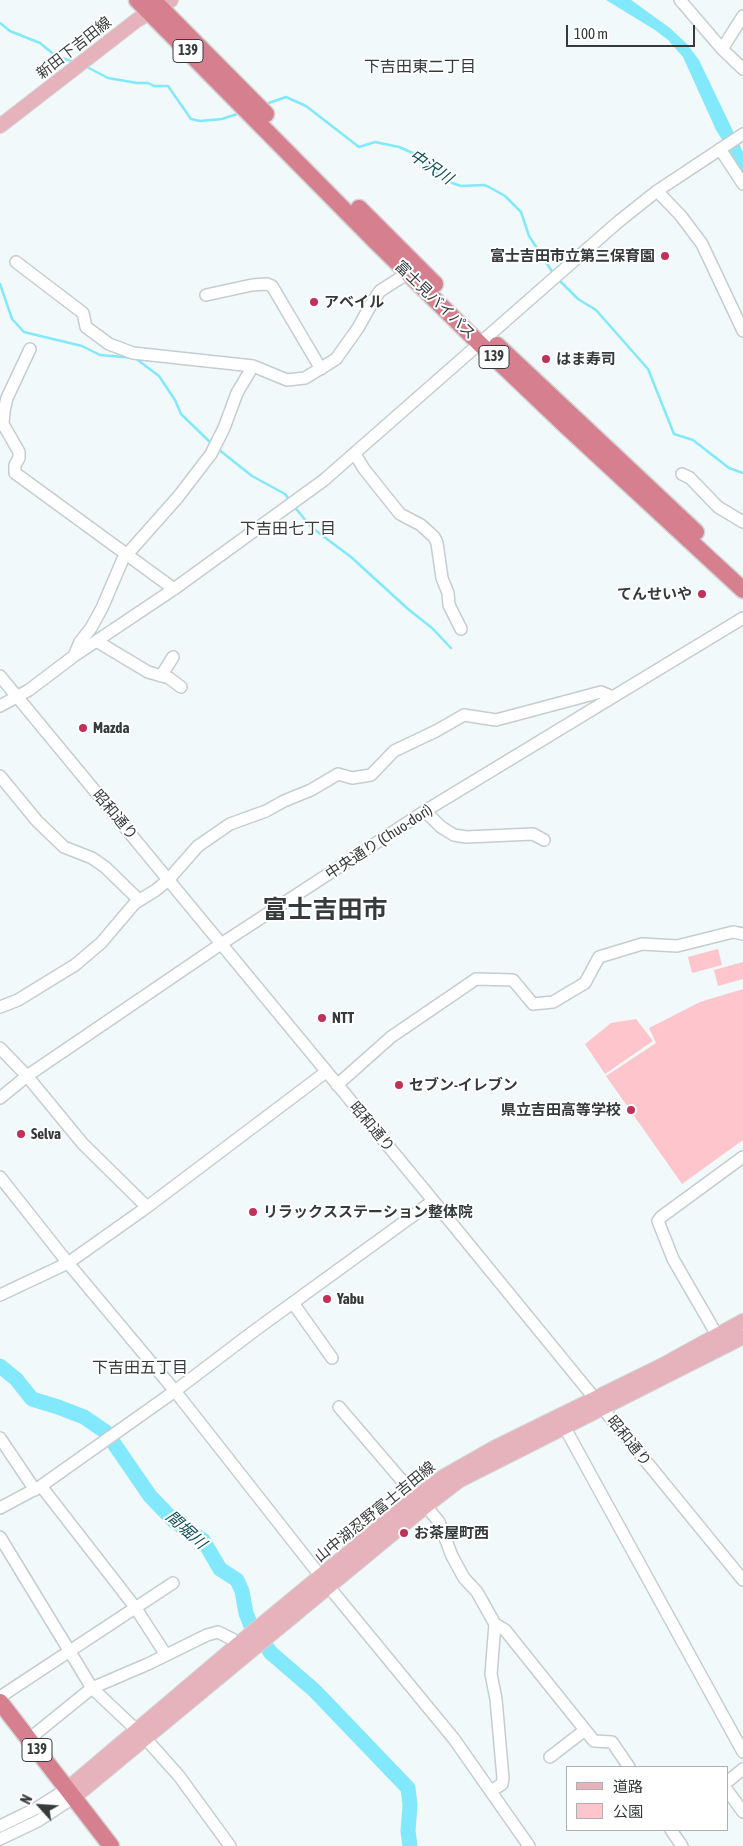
<!DOCTYPE html>
<meta charset="utf-8">
<style>
body{margin:0}
#map{position:relative;width:743px;height:1846px;overflow:hidden;background:#f1f9fb;font-family:"Asap Condensed","Noto Sans JP",sans-serif}
canvas{display:block}
.legend{position:absolute;left:566px;top:1766px;width:162px;height:65px;box-sizing:border-box;background:#fff;border:1px solid #afb0b1;margin:0;padding:6px 9px;list-style:none;font-size:15px;color:#363a3b}
.legend li{display:flex;align-items:center;gap:10px;height:25px}
.legend b{width:25px;border:1px solid #afb0b1}
.north{position:absolute;left:15px;top:1781px;width:50px;height:50px;-webkit-text-stroke:4px #fff;paint-order:stroke;rotate:296deg;font-size:14px;font-weight:700;line-height:20px;text-align:center;color:#363a3b}
.north::after{content:'';display:block;margin:auto;width:18px;height:22px;background:#363a3b;clip-path:polygon(50% 0,100% 100%,50% 72%,0 100%)}
.scale{position:absolute;left:566px;top:25px;width:129px;height:22px;box-sizing:border-box;border:2px solid #363a3b;border-top:0;padding-left:6px;font-size:15px;line-height:18px;white-space:nowrap;color:#363a3b;-webkit-text-stroke:4px #fff;paint-order:stroke}
</style>
<div id="map">
<canvas width="743" height="1846"></canvas>
<ul class="legend">
<li><b style="height:6px;background:#e6b2bb"></b>道路</li>
<li><b style="height:14px;background:#fec5cd"></b>公園</li>
</ul>
<div class="north">N</div>
<div class="scale">100 m</div>
</div>
<script>
const c = document.querySelector('canvas').getContext('2d');
c.lineJoin = 'round';
function fillPath(path, color) {
  c.fillStyle = color;
  c.fill(path, 'evenodd');
}
function poly(rows) {
  const path = new Path2D();
  for (const r of rows) {
    path.moveTo(r[0], r[1]);
    for (let i = 2; i < r.length; i += 2) path.lineTo(r[i], r[i + 1]);
  }
  return path;
}
function strokePath(path, color, width, dash) {
  c.strokeStyle = color;
  c.lineWidth = width;
  c.lineCap = dash ? 'butt' : 'round';
  c.setLineDash(dash || []);
  c.stroke(path);
}
function label(font, color, halo, rows, align = 'center') {
  c.font = font + ' "Asap Condensed","Noto Sans JP",sans-serif';
  c.lineWidth = 4;
  c.setLineDash([]);
  c.textBaseline = 'middle';
  c.strokeStyle = halo;
  c.fillStyle = color;
  for (const [text, x, y, turn = 0] of rows) {
    c.save();
    c.translate(x, y);
    c.rotate((+turn || 0) * Math.PI / 180);
    c.textAlign = isNaN(turn) ? turn : align;
    if (halo) c.strokeText(text, 0, 0);
    c.fillText(text, 0, 0);
    c.restore();
  }
}
const green = poly([
 [718,949,722,965,692,973,688,957],
 [743,962,743,979,718,986,714,970],
 [743,989,743,1140,682,1184,606,1076,656,1043,649,1028,700,1002],
 [636,1019,653,1041,605,1074,585,1044,611,1023]
]);
const water = poly([
 [606,0,631,0,670,28,687,44,699,60,743,152,743,173,716,130,683,57,668,40,655,30]
]);
const stream = poly([
 [0,23,10,31,40,43,57,57,76,62],
 [85,66,108,78,137,83,148,83,154,86,168,86,191,119,200,121,222,119,240,113],
 [266,104,286,97,306,106,359,147,375,142,399,147,415,154,443,178,452,183,461,186,484,185,489,187,505,196,521,212,529,236,553,273],
 [558,279,578,299,596,310,648,369,674,434,693,440,729,468,743,473],
 [0,284,12,319,24,332,82,346,100,355,135,358,159,376,175,400,181,414,212,444],
 [218,449,252,476,285,494,290,501],
 [293,505,311,527,351,557,408,609,432,628,451,648]
]);
const river = poly([
 [0,1366,16,1379,32,1399,58,1407,84,1417,106,1432,150,1496,175,1522,203,1540,220,1569,237,1580,242,1591,246,1613,251,1626,271,1653,314,1690,408,1788,410,1805,408,1831,410,1846]
]);
const minor = poly([
 [680,0,722,49,743,69],
 [722,49,743,16],
 [720,149,743,184],
 [657,191,681,216,702,244,743,331],
 [16,262,83,313,86,327,109,344,133,353,253,366,287,380,305,378,336,359,358,328,373,301,380,291,408,273],
 [206,295,252,285,267,284,272,286,321,369],
 [30,349,7,398,4,411,3,424,19,452,19,458,15,465,15,473,174,589],
 [355,454,364,469,400,514,421,525,434,537,437,543,442,578,448,593,449,605,461,629],
 [682,474,690,478,718,507,743,522],
 [98,642,148,672,169,678,181,687],
 [74,656,80,642,91,628,102,608,123,559,178,497,211,454,224,428,237,393,253,366],
 [0,676,422,1187,743,1580],
 [161,676,173,657],
 [0,706,29,690,74,656,174,589,324,480,618,222,657,191,743,134],
 [0,776,37,821,64,847,92,858,105,867,139,900],
 [425,811,441,827,454,835,466,837,533,834,544,840],
 [0,1007,18,1000,75,965,101,943,135,903,156,890,168,880,198,846,230,824,266,811,284,801,311,790,338,774,352,778,371,775,394,751,436,731,464,715,496,720,601,692,613,697],
 [0,1048,27,1076,83,1144,147,1207],
 [337,1085,391,1037,476,979,513,980,533,1004,553,1002,585,983,599,957,642,944,677,946,733,932,743,934],
 [0,1098,27,1076,221,944,425,811,743,618],
 [0,1177,68,1263,175,1391,329,1587,454,1739,529,1846],
 [0,1295,68,1263,147,1207,326,1072],
 [293,1303,332,1358],
 [721,1342,673,1259,658,1221,661,1217,743,1157],
 [339,1407,416,1497],
 [565,1428,743,1752],
 [0,1438,35,1490],
 [41,1486,135,1607,166,1655],
 [426,1506,439,1522,452,1556,464,1578,477,1592,495,1624,505,1630,594,1741,612,1742,629,1767],
 [0,1508,41,1486,175,1391,254,1331,433,1201],
 [0,1537,92,1688,146,1739,179,1776,230,1846],
 [0,1697,173,1583],
 [29,1739,92,1688,148,1664,207,1635,218,1632,232,1639,244,1649],
 [550,1757,585,1730],
 [727,1782,743,1769],
 [727,1790,743,1812],
 [491,1791,502,1784,503,1778,496,1699,491,1674,495,1624],
 [0,1826,37,1808,67,1789],
 [671,1830,682,1846],
 [0,1839,38,1821,73,1798]
]);
const major = poly([
 [0,126,137,20,171,0],
 [67,1789,238,1644,416,1497,443,1477,494,1448,663,1365,743,1321],
 [73,1798,426,1506,460,1480,743,1337]
]);
const highway = poly([
 [137,0,374,240,480,344,568,428,743,590],
 [153,0,266,114],
 [359,208,435,284],
 [497,345,696,532],
 [0,1702,111,1846]
]);
const markers = [
 [665,256,5,"#c03159"],
 [314,302,5,"#c03159"],
 [546,359,5,"#c03159"],
 [702,594,5,"#c03159"],
 [83,728,5,"#c03159"],
 [322,1018,5,"#c03159"],
 [399,1085,5,"#c03159"],
 [631,1110,5,"#c03159"],
 [21,1134,5,"#c03159"],
 [253,1212,5,"#c03159"],
 [327,1299,5,"#c03159"],
 [404,1533,5,"#c03159"]
];
const shields = [
 [188,51,30],
 [494,357,30],
 [37,1750,30]
];
const shieldNames = [
 ["139",188,51],
 ["139",494,357],
 ["139",37,1750]
];
const streetNames = [
 ["新田下吉田線",74,48,-38],
 ["富士見バイパス",435,300,44],
 ["昭和通り",115,815,50],
 ["中央通り (Chuo-dori)",379,842,-33],
 ["昭和通り",372,1127,50],
 ["昭和通り",629,1441,51],
 ["山中湖忍野富士吉田線",375,1512,-39]
];
const poiNames = [
 ["富士吉田市立第三保育園",655,256,"right"],
 ["アベイル",324,302],
 ["はま寿司",556,359],
 ["てんせいや",692,594,"right"],
 ["Mazda",93,728],
 ["NTT",332,1018],
 ["セブン-イレブン",409,1085],
 ["県立吉田高等学校",621,1110,"right"],
 ["Selva",31,1134],
 ["リラックスステーション整体院",263,1212],
 ["Yabu",337,1299],
 ["お茶屋町西",414,1533]
];
const neighbourhoodNames = [
 ["下吉田東二丁目",420,67],
 ["下吉田七丁目",288,529],
 ["下吉田五丁目",140,1368]
];
const waterNames = [
 ["中沢川",431,167,34],
 ["間堀川",186,1530,42]
];
const townNames = [
 ["富士吉田市",325,910]
];
fillPath(green, '#fec5cd');
fillPath(water, '#81e9fb');
strokePath(stream, '#81e9fb', 2.5);
strokePath(river, '#81e9fb', 15);
strokePath(minor, '#c4cdcf', 14);
strokePath(major, '#d3d4d4', 16);
strokePath(highway, '#d3d4d4', 19);
strokePath(minor, '#fff', 11);
strokePath(major, '#e6b2bb', 14);
strokePath(highway, '#d67f8e', 16);
for (const [x, y, r, color] of markers) {
  const dot = new Path2D();
  dot.arc(x, y, r, 0, 2 * Math.PI);
  c.fillStyle = color;
  c.fill(dot);
  strokePath(dot, '#fff', 2);
}
for (const [x, y, w] of shields) {
  const box = new Path2D();
  box.roundRect(x - w / 2, y - 11.5, w, 23, 4);
  c.fillStyle = '#fff';
  c.fill(box);
  strokePath(box, '#363a3b', 1);
}
label('bold 14px', '#363a3b', null, shieldNames);
label('15px', '#363a3b', '#fff', streetNames);
label('bold 15px', '#363a3b', '#fff', poiNames, 'left');
label('16px', '#363a3b', '#fff', neighbourhoodNames);
label('italic 16px', '#0e4e57', '#fff', waterNames);
label('bold 25px', '#363a3b', '#fff', townNames);
</script>
